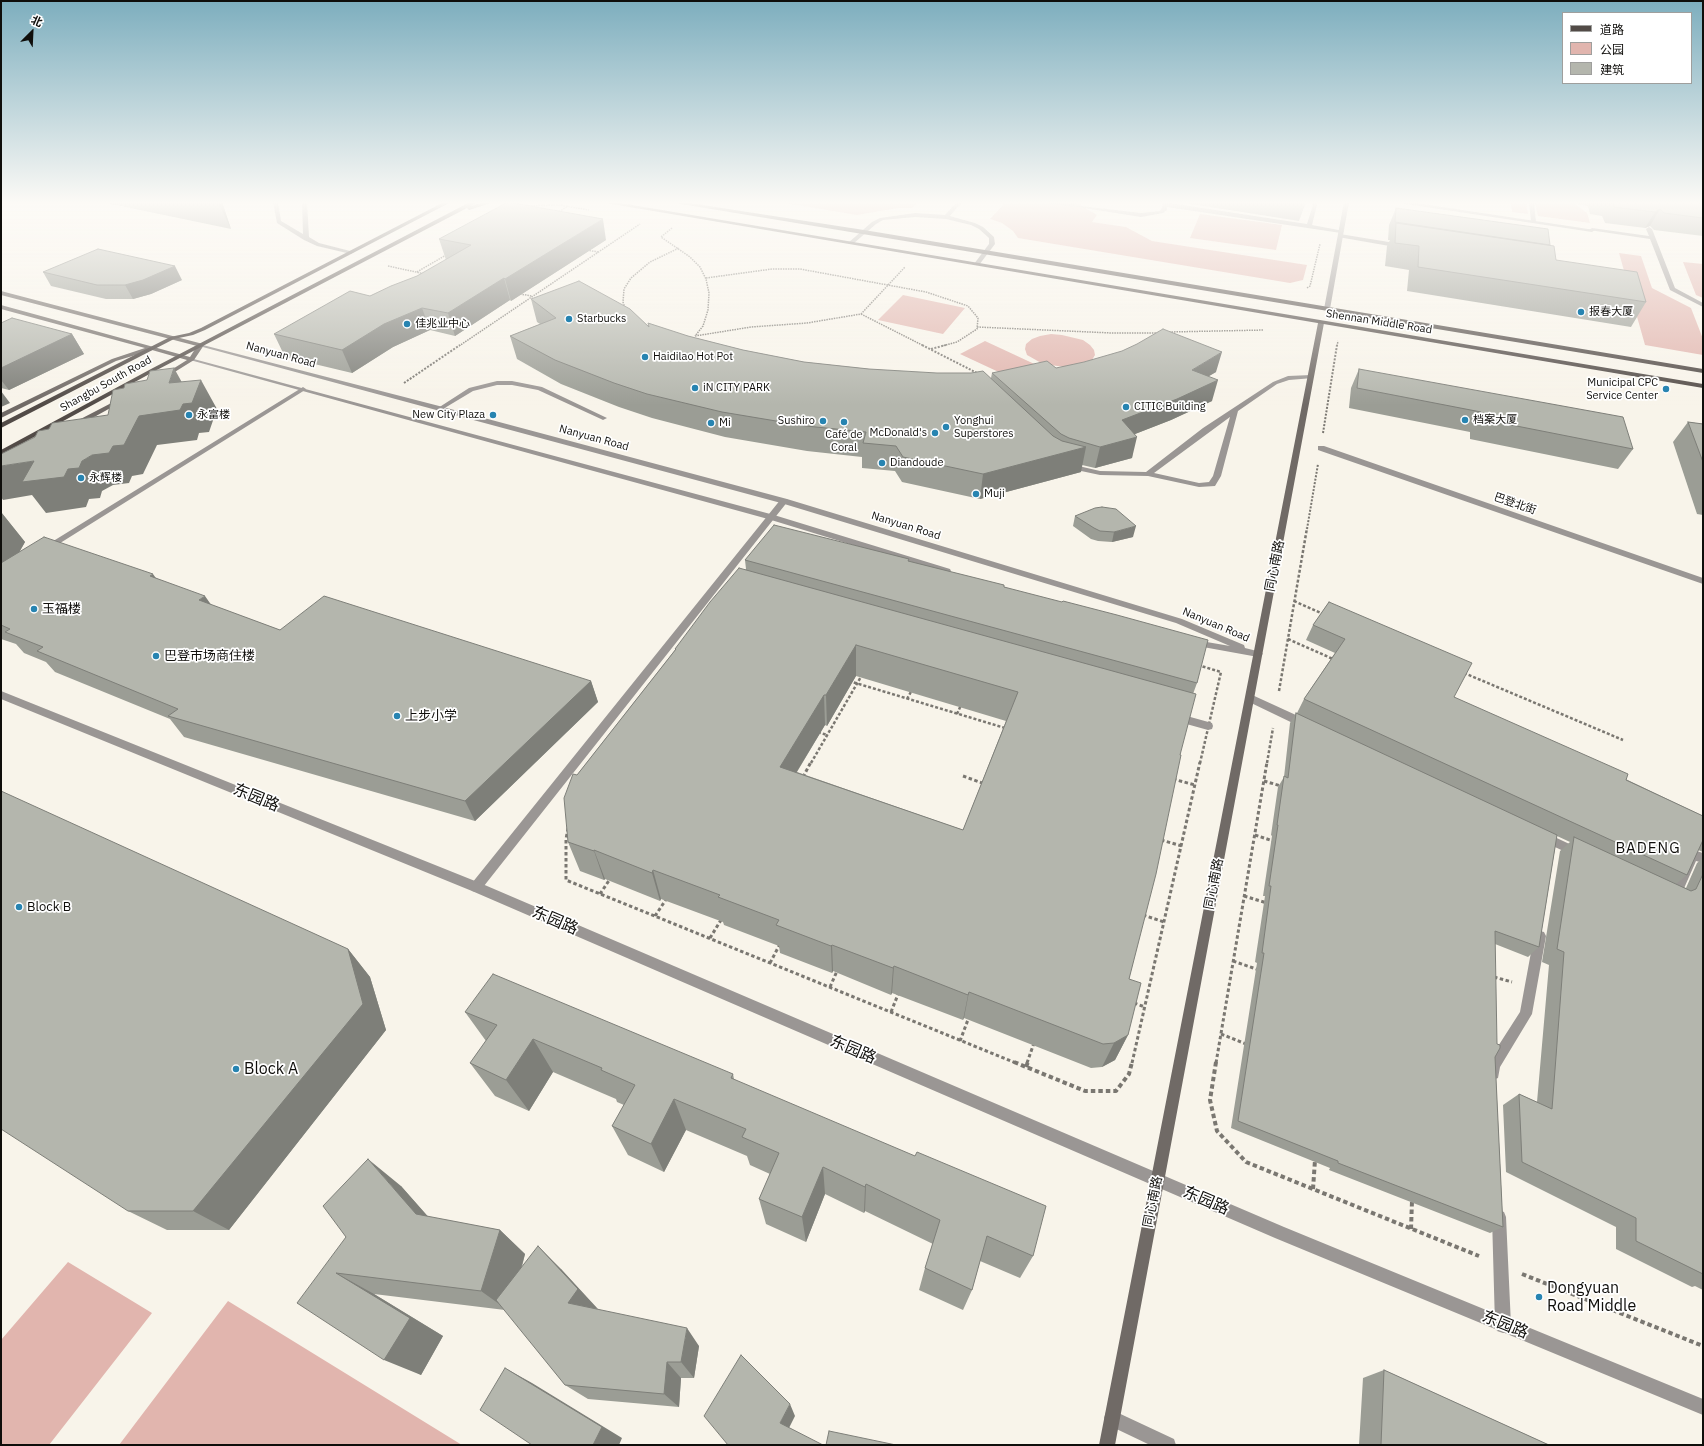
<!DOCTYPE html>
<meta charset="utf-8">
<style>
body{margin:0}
#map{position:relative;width:1704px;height:1446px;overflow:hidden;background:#f8f4ea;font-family:"IBM Plex Sans","Noto Sans SC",sans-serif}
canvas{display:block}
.frame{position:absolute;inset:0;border:2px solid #0f0e0b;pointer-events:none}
.legend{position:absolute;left:1562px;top:12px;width:130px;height:72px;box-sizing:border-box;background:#fff;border:1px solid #9f9f9d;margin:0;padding:5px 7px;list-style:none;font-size:12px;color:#0f0e0b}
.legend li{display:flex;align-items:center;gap:8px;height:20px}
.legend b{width:20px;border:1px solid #9f9f9d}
.north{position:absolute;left:12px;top:12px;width:40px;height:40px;-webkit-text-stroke:3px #fff;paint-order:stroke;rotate:24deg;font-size:11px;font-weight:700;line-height:16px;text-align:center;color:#0f0e0b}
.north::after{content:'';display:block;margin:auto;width:14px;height:18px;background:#0f0e0b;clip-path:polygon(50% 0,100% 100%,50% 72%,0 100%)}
</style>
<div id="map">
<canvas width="1704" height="1446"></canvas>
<div class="frame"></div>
<ul class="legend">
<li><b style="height:5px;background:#524b47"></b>道路</li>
<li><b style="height:11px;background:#e1b5ae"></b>公园</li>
<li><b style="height:11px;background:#b4b6ad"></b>建筑</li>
</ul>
<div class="north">北</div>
</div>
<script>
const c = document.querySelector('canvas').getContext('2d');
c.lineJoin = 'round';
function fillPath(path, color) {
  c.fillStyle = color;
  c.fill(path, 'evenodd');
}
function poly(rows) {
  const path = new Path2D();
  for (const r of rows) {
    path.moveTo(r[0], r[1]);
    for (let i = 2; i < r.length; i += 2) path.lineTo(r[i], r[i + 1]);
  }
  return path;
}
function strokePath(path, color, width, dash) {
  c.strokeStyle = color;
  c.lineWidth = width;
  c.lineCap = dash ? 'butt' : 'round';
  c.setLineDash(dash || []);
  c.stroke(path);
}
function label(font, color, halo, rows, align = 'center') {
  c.font = font + ' "IBM Plex Sans","Noto Sans SC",sans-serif';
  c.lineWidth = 3.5;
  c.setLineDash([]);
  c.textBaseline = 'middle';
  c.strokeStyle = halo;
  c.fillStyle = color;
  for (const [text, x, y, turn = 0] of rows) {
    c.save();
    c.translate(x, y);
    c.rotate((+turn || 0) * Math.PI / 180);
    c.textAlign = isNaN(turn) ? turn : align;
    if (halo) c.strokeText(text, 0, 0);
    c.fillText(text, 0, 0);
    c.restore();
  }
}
const green = poly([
 [780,202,918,202,912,208,898,208,857,215],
 [998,202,1081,202,1080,205,1097,215,1092,222,1126,227,1152,241,1307,265,1303,280,1290,283,1018,238,1013,231,1002,223,990,219,1004,204],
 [1511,202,1526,202,1528,214,1512,212],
 [1535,202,1572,202,1587,213,1590,223,1538,216],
 [1200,214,1282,225,1276,250,1190,238],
 [1619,253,1641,256,1652,288,1691,308,1703,339,1703,355,1645,345],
 [1683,262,1703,264,1703,298,1696,295],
 [903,295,965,308,943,334,878,320],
 [1051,334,1062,335,1083,340,1090,345,1094,350,1095,355,1092,360,1065,367,1043,364,1027,355,1025,349,1026,344,1032,339,1040,336],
 [985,341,1043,368,1018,381,960,354],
 [68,1262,152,1313,49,1445,1,1445,1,1340],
 [228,1301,462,1445,119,1445]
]);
const pathFar4 = poly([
 [526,206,559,205,589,210],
 [557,213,568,206],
 [672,228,661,237,690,257,700,267,706,279,709,293,708,310,703,326,695,336],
 [587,250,598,252],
 [388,266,425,274],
 [417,272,446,255],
 [706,278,772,269,800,269,926,292,968,306,978,318,977,329,957,342,942,346],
 [1307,288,1310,286,1320,244],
 [520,294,532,296],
 [625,308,623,302,624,289,631,278,650,262,679,248],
 [861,314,924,346],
 [977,327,1112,333,1158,333],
 [1169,332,1264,330],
 [695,336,751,327,807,323,861,314,905,267],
 [459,346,640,224],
 [1337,346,1338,341]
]);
const pathFar3 = poly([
 [922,345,979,374],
 [931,349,946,345],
 [404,383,460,345],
 [1323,433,1337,345],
 [1307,529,1318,464]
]);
const pathFar2 = poly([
 [1294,601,1323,614],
 [1288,639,1333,659],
 [1464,673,1623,740],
 [849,681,1005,728],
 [1279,691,1307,528],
 [907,699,912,690],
 [957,714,961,705],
 [818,732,827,735],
 [606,763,780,539,1221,672,1200,763],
 [811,763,862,675],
 [1267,763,1273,728]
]);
const pathFar1 = poly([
 [607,762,582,794,571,813,566,839,566,880,1016,1063],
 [963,776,985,784],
 [803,777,811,762],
 [1173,779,1195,785],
 [1264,781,1281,786],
 [1255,835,1273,841],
 [1161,840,1182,846],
 [600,894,610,879],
 [1244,896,1267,903],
 [1143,915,1164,922],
 [655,916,667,898],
 [710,938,721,920],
 [1233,961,1259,970],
 [770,963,780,944],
 [1494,977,1512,982],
 [830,987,837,971],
 [1134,1003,1145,1007],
 [891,1012,899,992],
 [1221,1034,1246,1044],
 [960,1041,969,1017],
 [1027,1063,1034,1043],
 [1132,1063,1200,762],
 [1216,1063,1267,762]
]);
const path = poly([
 [1014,1062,1085,1091,1116,1091,1129,1074,1132,1062],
 [1216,1062,1210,1100,1217,1131,1246,1162,1479,1256],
 [1026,1067,1028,1062],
 [1313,1189,1315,1160],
 [1411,1229,1412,1201],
 [1522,1274,1703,1346]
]);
const service = poly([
 [273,202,278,202,281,221,303,234,302,202,307,202,309,237,319,243,354,252,351,254,317,246,304,240,277,223,273,202],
 [1163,202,1307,224,1313,205,1312,202,1317,202,1317,205,1312,225,1344,231,1341,233,1167,207,1167,210,1163,213,1141,217,1071,206,1073,205,1141,213,1160,211,1162,208,1163,202],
 [1529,202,1534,202,1536,222,1531,221,1529,202],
 [1340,234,1401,244,1404,246,1401,248,1338,237,1338,235,1340,234],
 [1311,375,1313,376,1313,378,1289,380,1277,384,1238,411,1221,476,1215,486,1199,487,1148,476,1100,475,1067,468,1066,466,1070,464,1100,471,1146,472,1203,428,1273,382,1288,376,1311,375],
 [1230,417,1213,476,1209,482,1199,483,1154,473,1230,417],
 [497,381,512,381,542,387,607,418,603,420,601,419,538,390,512,385,497,385,473,391,443,409,438,408,469,388,497,381],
 [1176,713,1212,723,1213,726,1212,729,1208,730,1172,720,1171,717,1172,714,1176,713]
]);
const pedestrian = poly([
 [1649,227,1652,229,1675,288,1703,303,1703,307,1670,290,1650,239,1589,230,1592,228,1649,236,1646,229,1649,227],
 [1318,446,1324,446,1703,578,1703,584,1318,450,1318,446]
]);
const minor = poly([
 [957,202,962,202,948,218,944,218,944,216,957,202],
 [1040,202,1071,204,1072,202,1077,202,1073,207,1040,202],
 [1393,202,1409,202,1595,230,1592,232,1393,202],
 [303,387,306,389,305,390,49,550,46,551,42,548,303,387],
 [781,499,787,499,788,501,480,891,476,892,472,891,470,887,472,883,781,499],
 [1250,694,1309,721,1310,724,1309,727,1305,728,1301,727,1247,701,1245,698,1247,695,1250,694],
 [1544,832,1580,849,1582,852,1580,855,1576,857,1572,855,1540,840,1538,837,1540,834,1544,832],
 [1693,850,1703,853,1703,863,1696,861,1678,902,1674,903,1670,902,1668,898,1687,855,1689,852,1693,850],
 [1540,931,1544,932,1546,936,1532,1014,1500,1067,1498,1078,1493,1080,1488,1078,1486,1073,1486,1065,1520,1012,1534,936,1536,932,1540,931],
 [1499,1210,1504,1212,1506,1217,1511,1325,1509,1331,1503,1333,1497,1331,1495,1325,1492,1217,1494,1212,1499,1210],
 [1112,1410,1174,1439,1176,1445,1150,1445,1106,1424,1104,1418,1106,1412,1112,1410]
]);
const tertiary = poly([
 [1344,202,1349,202,1330,309,1327,311,1324,309,1344,202],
 [915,213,946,215,975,223,983,227,994,237,995,244,979,265,975,265,974,264,989,244,989,238,979,229,971,225,946,219,915,217,883,220,876,224,853,244,848,243,872,222,880,218,915,213],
 [199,344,443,407,787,499,1182,619,1244,645,1245,648,1261,652,1263,654,1258,657,1192,645,1190,643,1192,641,1195,640,1230,646,1176,623,781,503,199,346,199,344],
 [190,358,774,515,950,569,951,571,947,574,944,573,768,519,190,360,190,358],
 [1,691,480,883,1284,1227,1703,1399,1703,1415,1275,1238,472,891,1,699,1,691]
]);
const secondary = poly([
 [1,291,203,344,204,345,194,360,165,378,160,377,187,360,152,350,116,361,1,418,1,413,112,359,145,348,1,309,1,305,190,357,197,346,1,295,1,291],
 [1321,321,1324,323,1115,1445,1099,1445,1318,323,1321,321],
 [121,398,123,399,123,401,78,426,72,426,71,424,121,398]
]);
const primary = poly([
 [444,202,451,202,205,330,193,335,174,339,1,428,1,423,170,337,189,333,201,328,444,202],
 [470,202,477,202,471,206,485,202,494,202,469,210,467,208,155,371,1,455,1,450,151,369,470,202],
 [600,202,614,202,1703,384,1703,388,600,202],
 [669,202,683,202,864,230,1703,369,1703,373,669,202]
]);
const wall = poly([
 [102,202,222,202,231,229],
 [1179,202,1306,202,1299,221],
 [1577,202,1703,202,1703,236,1654,230,1650,226,1645,228,1605,223,1602,216,1590,214,1588,206,1578,204],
 [1396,208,1550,245,1550,246,1556,260,1646,302,1631,327,1407,291,1409,270,1385,266,1387,246,1390,240,1388,240,1389,225],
 [439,239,606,240,511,301,510,300,455,336,430,330,393,347,352,373,285,357,274,334,370,296,417,276,446,260],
 [43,272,182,280,151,294,133,299,106,299,51,286],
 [531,299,688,336,743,350,804,362,869,369,991,378,992,373,1056,368,1216,372,1208,376,1212,401,1171,420,1135,434,1132,458,1095,468,1082,465,1081,472,980,499,902,482,895,471,862,468,862,457,807,451,725,437,652,418,619,407,561,384,517,359,510,336,540,324,537,322],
 [1,323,72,334,84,354,9,390,1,388],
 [1359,369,1633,449,1618,469,1470,439,1470,432,1349,408,1351,388],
 [1688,422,1703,424,1703,515,1697,514,1673,442],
 [1,512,25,542,20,551,156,578,211,605,280,630,591,681,598,702,475,821,184,737,170,719,55,672,46,662,24,653,16,644,1,639],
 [1075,516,1133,537,1112,542,1098,541,1091,539,1073,526],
 [909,559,909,561,1004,587,1197,683,1193,694,1129,979,1128,1035,1115,1060,1102,1067,1091,1068,964,1018,963,1020,892,993,891,995,833,971,832,973,780,953,779,946,724,925,723,922,661,899,660,901,605,879,604,880,580,871,568,842,577,775,675,650,675,649,746,569,745,560],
 [856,676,1006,721,963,830,797,772,825,725,827,726],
 [1329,602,1454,697,1703,816,1703,852,1698,850,1687,875,1676,884,1686,888,1697,863,1703,858,1703,1290,1695,1286,1692,1287,1616,1249,1616,1227,1506,1172,1503,1105,1519,1094,1537,1102,1549,965,1542,962,1560,851,1570,842,1557,836,1539,947,1528,957,1495,944,1495,1057,1503,1227,1490,1233,1329,1170,1330,1168,1231,1128,1257,963,1255,962,1265,896,1263,896,1272,836,1271,835,1278,787,1284,777,1290,723,1296,713,1297,713,1304,699,1335,653,1306,640,1313,625],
 [348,949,370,977,386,1030,229,1230,167,1230,128,1211],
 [465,1012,733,1074,734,1079,1033,1256,1020,1278,980,1261,972,1290,963,1310,919,1290,925,1268,933,1244,865,1211,864,1213,825,1194,806,1242,766,1224,759,1199,770,1174,750,1165,747,1156,686,1130,664,1172,628,1155,612,1126,624,1105,617,1102,616,1099,553,1072,529,1111,495,1096,470,1063,486,1041],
 [401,1186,428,1217,500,1230,525,1254,522,1267,561,1269,598,1310,699,1346,694,1378,681,1378,679,1407,588,1399,565,1385,505,1310,374,1294,443,1336,421,1375,297,1303],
 [1384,1370,1549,1445,1359,1445,1363,1378]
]);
const shadedWall = poly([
 [218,202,222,202,231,229],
 [1660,209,1650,226,1645,228,1655,212],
 [603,219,606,240,511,301,505,279],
 [175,266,182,280,151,294,133,299,125,285],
 [504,278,510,300,455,336,448,313],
 [422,308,430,330,393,347,352,373,342,350,384,324],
 [72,334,84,354,9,390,1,380,1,368],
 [1222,352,1216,372,1186,390,1192,370],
 [174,368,190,397,201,380,217,409,209,432,199,433,197,440,157,445,143,474,132,476,129,483,113,485,102,491,100,498,89,499,86,507,46,513,32,495,3,500,1,497,1,466,34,461,68,469,92,455,113,446,139,416,169,383],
 [1218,380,1212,401,1171,420,1117,441,1122,420],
 [1,391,10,403,1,407],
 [1137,437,1132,458,1095,468,1100,447],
 [1086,447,1081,472,980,499,983,474],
 [1,512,25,542,14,561,1,569],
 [1136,526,1133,537,1112,542,1114,532],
 [153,574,168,595,150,576],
 [205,596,219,616,199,600],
 [856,645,856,676,827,726,826,695],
 [591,681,598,702,475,821,465,801],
 [824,695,825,725,782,796,780,767],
 [594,850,605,879,604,880,594,851],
 [653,870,661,899,660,901,652,873],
 [832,945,833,971,832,973,831,946],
 [348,949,370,977,386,1030,229,1230,193,1211],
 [894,966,892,993,891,995,893,968],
 [969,992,964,1018,963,1020,968,995],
 [1128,1035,1115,1060,1102,1067,1114,1043],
 [533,1039,553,1072,529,1111,506,1080],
 [674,1099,686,1130,664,1172,651,1144],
 [368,1159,401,1186,448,1239,416,1214],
 [823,1167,825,1194,806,1242,802,1217],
 [866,1184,865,1211,864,1213,865,1187],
 [500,1230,525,1254,509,1311,481,1291],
 [538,1246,561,1269,598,1309,568,1303],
 [336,1273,374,1294,443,1336,421,1375,384,1360],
 [687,1328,699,1346,694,1378,681,1362],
 [667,1362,681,1378,679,1407,664,1394],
 [505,1368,532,1383,622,1438,619,1445,593,1445],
 [790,1404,795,1416,786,1434,780,1423]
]);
const building = poly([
 [508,202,603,219,505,279,504,278,448,313,422,308,384,324,342,350,274,334,350,291,370,296,391,286,417,276,471,245,439,239,508,202],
 [1613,202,1703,202,1703,218,1664,213,1660,209,1655,212,1614,207,1613,202],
 [1396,208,1548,229,1550,245,1395,222,1396,208],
 [1396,223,1554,246,1556,260,1637,272,1646,302,1418,267,1419,246,1395,243,1396,223],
 [98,249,175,266,143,280,125,285,97,285,43,272,98,249],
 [579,281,630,309,649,327,648,323,688,336,743,350,804,362,869,369,937,373,971,373,983,371,1053,436,1062,441,1086,447,983,474,903,457,896,446,863,443,866,432,806,426,722,412,647,394,614,383,555,360,510,336,556,318,531,299,579,281],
 [12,318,72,334,1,368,1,323,12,318],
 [1163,329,1222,352,1192,370,1218,380,1177,399,1122,420,1137,437,1100,447,1069,438,1061,434,992,373,1047,361,1056,368,1084,362,1122,351,1137,344,1163,329],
 [174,368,169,383,201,380,192,403,183,404,180,410,139,416,124,445,113,446,109,453,92,455,82,461,79,468,68,469,64,477,22,482,34,461,1,466,1,454,35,437,38,431,49,429,52,423,108,415,113,390,124,388,125,384,147,380,150,371,174,368],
 [1359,369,1623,417,1633,449,1481,419,1481,412,1357,388,1359,369],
 [1688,422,1703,424,1703,462,1688,422],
 [1102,507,1116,509,1136,526,1114,532,1100,531,1094,528,1075,516,1095,508,1102,507],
 [774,525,909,559,908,561,1004,585,1004,587,1062,602,1063,601,1117,615,1208,640,1197,683,745,560,774,525],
 [44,537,153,574,150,576,205,596,199,600,280,630,324,596,591,681,465,801,168,716,178,709,37,651,43,647,5,632,10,629,1,625,1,563,44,537],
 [739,568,1196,694,1180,755,1181,755,1156,874,1129,979,1141,983,1128,1035,1114,1043,1103,1044,969,992,968,995,894,966,893,968,832,945,831,946,776,925,779,920,718,897,720,895,653,870,652,873,594,850,594,851,568,842,564,798,573,774,577,775,676,649,675,649,710,602,739,568],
 [856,645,1018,692,963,830,780,767,824,695,826,695,856,645],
 [1329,602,1472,663,1454,697,1628,774,1626,780,1703,816,1703,840,1687,875,1304,699,1345,639,1313,625,1329,602],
 [1296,713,1557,835,1539,947,1495,931,1497,1044,1500,1045,1500,1048,1495,1057,1503,1227,1338,1163,1338,1161,1238,1121,1264,953,1262,953,1271,886,1269,886,1278,825,1277,825,1284,776,1288,778,1296,713],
 [1,791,348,949,363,1004,193,1211,128,1211,1,1129,1,791],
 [1574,837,1691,891,1696,889,1703,874,1703,1274,1636,1241,1636,1218,1522,1162,1519,1094,1552,1109,1564,952,1557,949,1574,837],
 [493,974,733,1074,731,1078,915,1156,917,1152,1046,1206,1033,1256,987,1236,972,1290,925,1268,940,1220,866,1184,865,1187,823,1167,802,1217,759,1199,779,1153,742,1137,746,1129,674,1099,651,1144,612,1126,635,1085,601,1070,602,1068,533,1039,506,1080,470,1063,497,1025,465,1012,493,974],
 [368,1159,416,1214,500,1230,481,1291,336,1273,410,1318,384,1360,297,1303,346,1237,323,1206,368,1159],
 [538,1246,578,1289,568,1303,687,1328,681,1362,667,1362,664,1394,565,1385,496,1300,538,1246],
 [741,1355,790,1404,780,1423,823,1445,728,1445,704,1416,741,1355],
 [505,1368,602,1427,593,1445,532,1445,480,1410,505,1368],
 [1384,1370,1549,1445,1381,1445,1384,1370],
 [829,1431,896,1445,826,1445,829,1431]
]);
const markers = [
 [1581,312,4,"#2784b1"],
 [569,319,4,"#2784b1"],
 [407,324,4,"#2784b1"],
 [645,357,4,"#2784b1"],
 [695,388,4,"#2784b1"],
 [1666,389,4,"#2784b1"],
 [1126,407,4,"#2784b1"],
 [189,415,4,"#2784b1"],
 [493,415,4,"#2784b1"],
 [1465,420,4,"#2784b1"],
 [823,421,4,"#2784b1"],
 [844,422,4,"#2784b1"],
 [711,423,4,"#2784b1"],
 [946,427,4,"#2784b1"],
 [935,433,4,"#2784b1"],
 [882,463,4,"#2784b1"],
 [81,478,4,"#2784b1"],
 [976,494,4,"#2784b1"],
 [34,609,4,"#2784b1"],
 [156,656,4,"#2784b1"],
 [397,716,4,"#2784b1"],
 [19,907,4,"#2784b1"],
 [236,1069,4,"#2784b1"],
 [1539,1297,4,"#2784b1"]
];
const farPoinames = [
 ["报春大厦",1589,312],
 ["Starbucks",577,319],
 ["佳兆业中心",415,324],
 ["Haidilao Hot Pot",653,357],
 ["Municipal CPC",1658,383,"right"],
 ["Service Center",1658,396,"right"],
 ["iN CITY PARK",703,388],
 ["CITIC Building",1134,407],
 ["永富楼",197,415],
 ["New City Plaza",485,415,"right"],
 ["档案大厦",1473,420],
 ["Sushiro",815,421,"right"],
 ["Yonghui",954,421],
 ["Superstores",954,434],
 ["Mi",719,423],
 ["McDonald's",927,433,"right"],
 ["Café de",844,435,"center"],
 ["Coral",844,448,"center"],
 ["Diandoude",890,463],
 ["永辉楼",89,478],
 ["Muji",984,494]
];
const farStreetnames = [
 ["Shennan Middle Road",1379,322,9],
 ["Nanyuan Road",281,355,15],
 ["Shangbu South Road",106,384,-29],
 ["Nanyuan Road",594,438,15],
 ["巴登北街",1515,504,19],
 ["Nanyuan Road",906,526,17],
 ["Nanyuan Road",1216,625,23]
];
const streetNames = [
 ["同心南路",1275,566,-79],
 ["同心南路",1214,884,-79],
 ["同心南路",1153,1202,-79]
];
const poiNames = [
 ["玉福楼",42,609],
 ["巴登市场商住楼",164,656],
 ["上步小学",405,716],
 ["Block B",27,907]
];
const quarterNames = [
 ["BADENG",1648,849]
];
const nearStreetnames = [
 ["东园路",256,798,22],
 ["东园路",555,921,23],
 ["东园路",853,1050,23],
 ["东园路",1206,1201,23],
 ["东园路",1505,1325,22]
];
const nearPoinames = [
 ["Block A",244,1069],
 ["Dongyuan",1547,1288],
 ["Road Middle",1547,1306]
];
fillPath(green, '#e1b5ae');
strokePath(pathFar4, '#7a7771', 1.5, [1.5, 1]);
strokePath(pathFar3, '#7a7771', 2, [2, 1.5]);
strokePath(pathFar2, '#7a7771', 2.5, [3, 2]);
strokePath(pathFar1, '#7a7771', 3, [3.5, 2.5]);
strokePath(path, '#7a7771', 4, [4.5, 3]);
fillPath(service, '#9a9694');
fillPath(pedestrian, '#9a9694');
fillPath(minor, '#9a9694');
fillPath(tertiary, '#9a9694');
fillPath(secondary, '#706a66');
fillPath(primary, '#524b47');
fillPath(wall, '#9b9d95');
fillPath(shadedWall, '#7e7f79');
fillPath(building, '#b4b6ad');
strokePath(building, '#7e7f79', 1);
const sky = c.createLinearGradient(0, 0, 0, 405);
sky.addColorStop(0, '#7daebe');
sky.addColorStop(0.5, '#fcfaf6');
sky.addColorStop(1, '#fcfaf600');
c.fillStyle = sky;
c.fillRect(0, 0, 1704, 405);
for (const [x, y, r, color] of markers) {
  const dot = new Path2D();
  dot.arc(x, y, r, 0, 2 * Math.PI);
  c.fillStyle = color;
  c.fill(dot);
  strokePath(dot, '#fff', 1.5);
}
label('11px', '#0f0e0b', '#fff', farPoinames, 'left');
label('11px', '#0f0e0b', '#fff', farStreetnames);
label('13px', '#0f0e0b', '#fff', streetNames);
label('13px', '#0f0e0b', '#fff', poiNames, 'left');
c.letterSpacing = '1px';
label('15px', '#0f0e0b', '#fff', quarterNames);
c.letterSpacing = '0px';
label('16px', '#0f0e0b', '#fff', nearStreetnames);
label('16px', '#0f0e0b', '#fff', nearPoinames, 'left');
</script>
